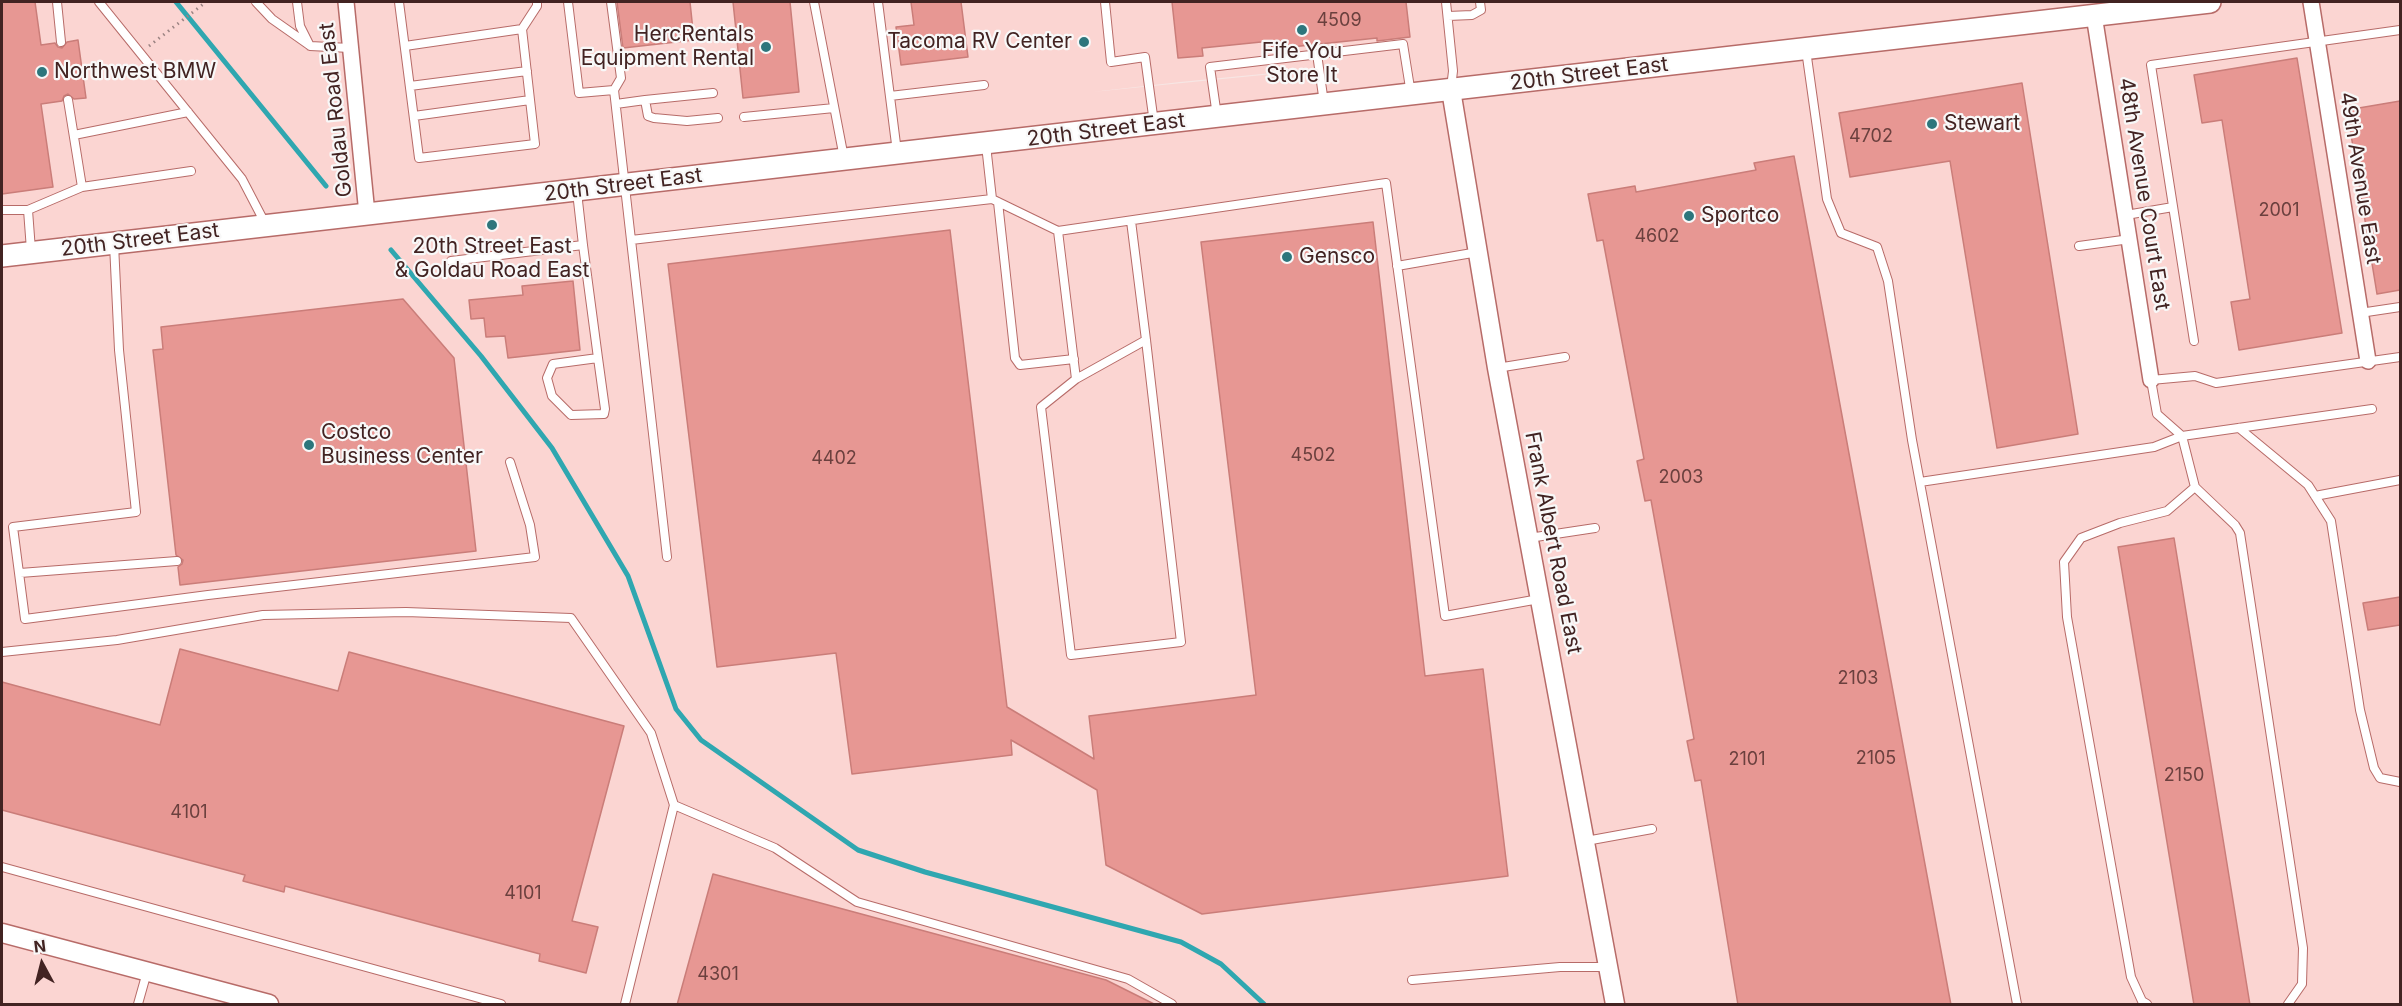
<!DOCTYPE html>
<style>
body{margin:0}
#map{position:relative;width:2402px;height:1006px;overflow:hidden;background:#f7e6e4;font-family:Inter,sans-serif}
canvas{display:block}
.frame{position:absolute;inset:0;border:3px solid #422322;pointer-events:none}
.north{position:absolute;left:12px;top:934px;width:60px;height:60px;-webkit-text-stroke:4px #f8f8f8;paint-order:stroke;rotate:353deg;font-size:16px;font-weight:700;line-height:24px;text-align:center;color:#422322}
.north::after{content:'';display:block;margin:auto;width:21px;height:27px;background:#422322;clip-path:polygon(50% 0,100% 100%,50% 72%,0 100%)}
</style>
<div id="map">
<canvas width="2402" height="1006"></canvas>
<div class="frame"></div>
<div class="north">N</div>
</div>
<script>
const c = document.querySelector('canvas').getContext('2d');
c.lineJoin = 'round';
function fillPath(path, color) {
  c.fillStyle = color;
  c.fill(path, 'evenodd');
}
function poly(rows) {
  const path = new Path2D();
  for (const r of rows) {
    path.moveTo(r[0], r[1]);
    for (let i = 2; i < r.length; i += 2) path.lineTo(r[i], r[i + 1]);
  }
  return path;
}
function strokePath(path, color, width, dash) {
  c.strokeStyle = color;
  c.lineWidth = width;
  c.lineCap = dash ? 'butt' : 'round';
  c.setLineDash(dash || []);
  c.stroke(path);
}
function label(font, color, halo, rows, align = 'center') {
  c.font = font + ' Inter,sans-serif';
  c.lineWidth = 4.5;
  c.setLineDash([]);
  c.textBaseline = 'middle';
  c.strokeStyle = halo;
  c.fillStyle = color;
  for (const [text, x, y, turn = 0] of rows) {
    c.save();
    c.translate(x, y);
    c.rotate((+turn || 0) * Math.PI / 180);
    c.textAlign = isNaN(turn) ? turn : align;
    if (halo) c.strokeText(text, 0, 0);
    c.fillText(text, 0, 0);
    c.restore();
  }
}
const built = poly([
 [2,2,2400,2,2400,1004,2,1004],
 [1303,70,1303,71,1092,92,1180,82]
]);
const stream = poly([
 [176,2,326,186],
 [391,250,481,356,552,448,628,576,676,709,701,740,858,850,925,872,1181,942,1221,964,1264,1004]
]);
const building = poly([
 [2,2,35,2,41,45,55,43,58,47,62,48,67,42,78,40,86,98,74,99,68,94,64,96,62,101,41,104,53,187,2,194,2,2],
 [617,2,690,2,694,40,623,48,617,2],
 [733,2,790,2,799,92,743,98,733,2],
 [911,2,961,2,968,57,901,65,896,27,914,25,911,2],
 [1172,2,1406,2,1410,37,1377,41,1377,38,1272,49,1271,41,1202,48,1203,56,1178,58,1172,2],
 [2297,58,2342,333,2239,350,2231,302,2250,299,2222,120,2202,123,2194,75,2297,58],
 [2022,83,2078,434,1997,448,1950,161,1850,177,1839,113,2022,83],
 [2400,101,2400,290,2377,294,2347,110,2400,101],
 [1794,156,1951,1005,1738,1005,1701,780,1695,781,1687,741,1694,739,1651,500,1645,501,1637,461,1644,459,1603,240,1597,241,1588,194,1635,186,1636,192,1756,170,1754,163,1794,156],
 [1373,222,1425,676,1483,669,1508,876,1202,914,1106,865,1097,790,1011,740,1012,755,852,774,836,653,717,667,668,264,950,230,1007,707,1094,759,1089,716,1256,695,1201,242,1373,222],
 [573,281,580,350,508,358,505,336,486,337,484,318,471,319,469,300,523,295,522,286,573,281],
 [403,299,454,358,476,551,180,585,178,567,182,564,183,560,176,555,153,350,163,349,161,327,403,299],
 [2174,538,2250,1005,2194,1005,2118,547,2174,538],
 [2400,597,2400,625,2368,630,2363,603,2400,597],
 [180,649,338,691,349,652,624,726,572,921,598,927,586,973,539,961,540,954,285,886,284,892,243,881,245,875,2,810,2,682,160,725,180,649],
 [713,874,1106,980,1156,1005,677,1005,713,874]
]);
const path = poly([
 [149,46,206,2]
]);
const service = poly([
 [57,2,61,42],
 [99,2,242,179,266,225],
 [256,2,272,19,309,45],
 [297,2,300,26,310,46,350,48],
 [399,2,419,158,535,144,522,29,537,6,537,2],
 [568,2,579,93,614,90],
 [611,2,621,78,614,90,631,240,992,199,986,145],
 [814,2,844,158],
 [878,2,897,152],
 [1105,2,1111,62,1145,57,1154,123],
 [1446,2,1453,71,1451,88],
 [1448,16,1472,15,1481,10,1480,2],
 [405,46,522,29],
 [1806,50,1827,199,1841,233,1877,247,1888,281,1912,440,2017,1004],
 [1317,54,1324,103],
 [410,86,527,71],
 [890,96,984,85],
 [645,100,713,93],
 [616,104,645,100,648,116,654,118,687,121,718,118],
 [414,116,530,100],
 [1217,116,1210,67,1403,44,1411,94],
 [744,117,834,108],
 [74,135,188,112],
 [82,187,191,171],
 [577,192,583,245,598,358,605,409,604,414,571,415,552,396,547,378,553,364,598,358],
 [992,199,1058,231,1386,183,1445,616,1539,599],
 [998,202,1015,358,1020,365,1074,359],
 [2,210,28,210,82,187,68,100],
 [28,210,31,250],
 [2126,215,2173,207],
 [1131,221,1146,340,1181,642,1071,655,1041,407,1076,379,1146,340],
 [1058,231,1076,379],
 [631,240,667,557],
 [114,244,119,350,136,512,13,527,25,619,208,595,535,557,530,525,510,462],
 [2079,246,2130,239],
 [451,261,583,245],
 [1397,266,1478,252],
 [2360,313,2400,307],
 [2194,341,2151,65,2400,30],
 [1497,368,1565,357],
 [2372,409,2182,436,2157,414,2151,380,2195,376,2216,383,2400,357],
 [2239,428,2308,485,2331,521,2360,710,2374,768,2380,778,2400,782],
 [1920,482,2154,447,2182,436,2195,487,2235,525,2240,533,2303,948,2302,984,2288,1004],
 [2315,496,2400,480],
 [1529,538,1595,528],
 [20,573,177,561],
 [2,652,117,640,263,615,406,612,571,618,651,733,674,805,625,1004],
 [674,805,775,848,857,902,1128,979,1172,1004],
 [1586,841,1652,829],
 [2,867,501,1004],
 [1412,980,1560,967,1607,967],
 [138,1004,147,972],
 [2147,1004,2142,1001,2131,977,2067,617,2064,562,2081,538,2120,523,2167,511,2195,487]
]);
const minor = poly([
 [346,2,367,214],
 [2311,2,2368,361],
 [2094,15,2151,380]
]);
const tertiary = poly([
 [1451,90,1497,368,1615,1004],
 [2,933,269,1004]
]);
const secondary = poly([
 [2,256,2210,2]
]);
const markers = [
 [1302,30,6,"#2d767c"],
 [1084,42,6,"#2d767c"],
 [766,47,6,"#2d767c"],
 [42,72,6,"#2d767c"],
 [1932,124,6,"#2d767c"],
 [1689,216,6,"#2d767c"],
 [492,225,6,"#2d767c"],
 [1287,257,6,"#2d767c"],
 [309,445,6,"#2d767c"]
];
const numberNames = [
 ["4509",1339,21],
 ["4702",1871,137],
 ["2001",2279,211],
 ["4602",1657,237],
 ["4502",1313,456],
 ["4402",834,459],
 ["2003",1681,478],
 ["2103",1858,679],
 ["2105",1876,759],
 ["2101",1747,760],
 ["2150",2184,776],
 ["4101",189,813],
 ["4101",523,894],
 ["4301",718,975]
];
const poiNames = [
 ["HercRentals",754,35,"right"],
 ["Equipment Rental",754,59,"right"],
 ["Tacoma RV Center",1072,42,"right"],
 ["Fife You",1302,52,"center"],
 ["Store It",1302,76,"center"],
 ["Northwest BMW",54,72],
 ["Stewart",1944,124],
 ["Sportco",1701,216],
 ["20th Street East",492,247,"center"],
 ["& Goldau Road East",492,271,"center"],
 ["Gensco",1299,257],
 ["Costco",321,433],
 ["Business Center",321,457]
];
const streetNames = [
 ["20th Street East",1589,74,-7],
 ["Goldau Road East",336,110,-96],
 ["20th Street East",1106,130,-7],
 ["49th Avenue East",2360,178,81],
 ["20th Street East",623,185,-7],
 ["48th Avenue Court East",2144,194,81],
 ["20th Street East",140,240,-7],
 ["Frank Albert Road East",1553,543,79]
];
fillPath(built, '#fbd5d2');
strokePath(stream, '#2fa7b0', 5);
fillPath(building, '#e79793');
strokePath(building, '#ca7d79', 1.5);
strokePath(service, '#b76b68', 10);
strokePath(minor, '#b76b68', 18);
strokePath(tertiary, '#b76b68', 21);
strokePath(secondary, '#b76b68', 24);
strokePath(path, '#9c8483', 3, [1.5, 4.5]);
strokePath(service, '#fff', 8);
strokePath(minor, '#fff', 15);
strokePath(tertiary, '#fff', 18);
strokePath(secondary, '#fff', 21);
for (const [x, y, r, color] of markers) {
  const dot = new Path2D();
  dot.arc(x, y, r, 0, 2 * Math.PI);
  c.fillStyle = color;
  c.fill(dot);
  strokePath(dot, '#f8f8f8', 2);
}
label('18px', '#6b403e', null, numberNames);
label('21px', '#422322', '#f8f8f8', poiNames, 'left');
label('21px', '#422322', '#f8f8f8', streetNames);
</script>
